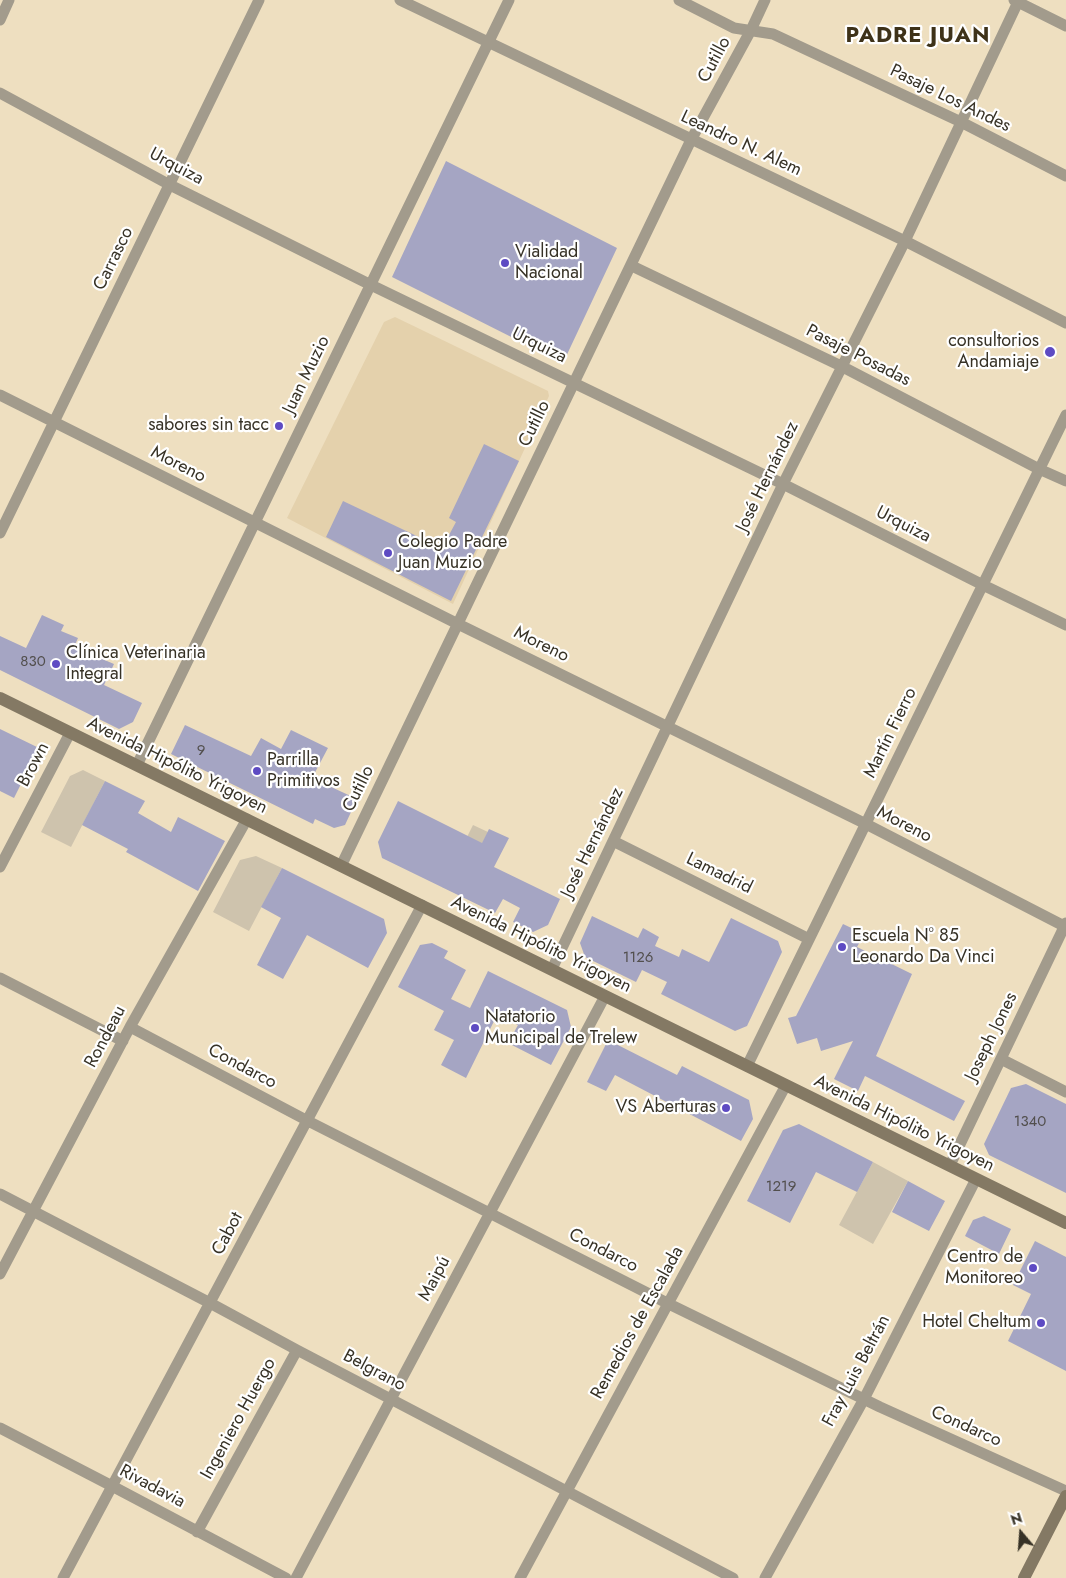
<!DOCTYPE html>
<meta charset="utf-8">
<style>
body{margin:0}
#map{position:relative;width:1066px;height:1578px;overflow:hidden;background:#eedfc0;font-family:Jost,sans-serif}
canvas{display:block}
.north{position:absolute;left:996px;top:1508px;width:50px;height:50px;-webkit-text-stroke:4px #fff;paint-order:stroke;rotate:342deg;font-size:14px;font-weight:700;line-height:20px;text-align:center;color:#373226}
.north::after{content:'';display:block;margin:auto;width:18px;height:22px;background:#373226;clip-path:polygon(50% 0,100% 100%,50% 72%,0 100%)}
</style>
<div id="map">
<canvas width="1066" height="1578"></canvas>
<div class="north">N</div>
</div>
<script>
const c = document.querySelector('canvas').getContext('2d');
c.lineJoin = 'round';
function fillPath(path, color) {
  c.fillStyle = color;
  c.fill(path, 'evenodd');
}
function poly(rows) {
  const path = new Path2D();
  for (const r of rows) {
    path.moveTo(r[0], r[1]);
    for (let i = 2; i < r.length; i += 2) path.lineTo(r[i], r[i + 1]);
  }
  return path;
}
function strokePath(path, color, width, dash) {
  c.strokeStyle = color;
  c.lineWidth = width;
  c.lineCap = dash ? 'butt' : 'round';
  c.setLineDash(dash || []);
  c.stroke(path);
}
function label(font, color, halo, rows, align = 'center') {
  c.font = font + ' Jost,sans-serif';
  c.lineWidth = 4.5;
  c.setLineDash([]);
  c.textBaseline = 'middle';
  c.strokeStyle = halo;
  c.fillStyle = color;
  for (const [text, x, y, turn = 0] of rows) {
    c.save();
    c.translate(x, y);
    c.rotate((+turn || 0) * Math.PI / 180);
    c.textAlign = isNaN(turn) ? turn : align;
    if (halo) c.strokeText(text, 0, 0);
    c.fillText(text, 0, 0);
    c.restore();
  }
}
const built = poly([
 [395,317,548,391,549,396,453,604,287,518,384,322]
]);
const green = poly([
 [83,770,105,781,71,847,41,832,70,776],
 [473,825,488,832,457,894,442,887],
 [256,856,282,868,249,931,213,912,240,860],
 [873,1162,908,1181,873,1244,839,1225]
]);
const building = poly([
 [446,161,617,248,563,363,392,277],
 [484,444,519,461,451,601,326,537,343,501,442,548,456,522,449,518],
 [42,615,64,625,61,631,78,638,74,647,114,664,104,685,142,703,133,722,119,729,0,670,0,636,26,648],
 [185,725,251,756,261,738,281,749,291,730,328,748,312,778,357,799,345,825,334,828,315,819,313,824,171,754],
 [0,729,39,748,14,798,0,791],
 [105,781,145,801,138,813,171,832,178,817,225,841,198,891,126,852,128,849,82,825],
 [398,801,482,843,489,829,509,838,494,867,560,899,548,925,533,932,513,922,520,908,503,899,495,913,382,858,378,842],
 [282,868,384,919,387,933,368,968,307,935,283,979,257,965,281,918,261,907],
 [592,916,638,938,643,928,659,937,655,946,679,957,682,949,709,962,731,918,778,941,782,952,747,1026,735,1031,661,994,667,982,642,970,636,982,585,957,580,943],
 [843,924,864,934,857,947,912,974,876,1056,965,1101,954,1121,865,1076,858,1091,834,1079,853,1041,821,1051,817,1038,797,1044,788,1018,796,1016],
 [432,943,448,951,444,958,466,970,451,999,470,1008,488,971,567,1010,571,1027,551,1065,508,1043,518,1025,497,1015,466,1078,441,1065,454,1040,434,1030,444,1011,398,987,420,945],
 [608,1040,677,1075,682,1066,749,1100,753,1119,741,1141,615,1075,606,1091,587,1082],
 [1026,1084,1066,1104,1066,1193,989,1155,984,1144,1011,1088],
 [799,1124,873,1162,857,1192,816,1172,790,1223,747,1201,783,1130],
 [908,1181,945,1201,929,1231,892,1212],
 [984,1216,1011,1229,999,1254,965,1236,973,1220],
 [1035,1241,1066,1257,1066,1371,1008,1341,1031,1294,1013,1285]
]);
const street = poly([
 [400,0,905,241,1066,323],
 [679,0,734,28,773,34,961,122,1066,176],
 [1014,0,1066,26],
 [0,20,9,0],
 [0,93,170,185,371,285,783,484,983,585,1066,625],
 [632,266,841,366,1039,469,1066,481],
 [0,395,458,624,866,824,1066,927],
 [0,533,259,0],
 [137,765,509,0],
 [613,841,809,939],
 [341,866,691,140,751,30,765,0],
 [0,867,70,733],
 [552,969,783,484,905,241,1018,2],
 [0,978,123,1041],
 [130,1027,308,1121,669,1304,880,1407,1066,1491],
 [1001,1059,1066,1092],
 [747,1066,1066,415],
 [950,1165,1066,923],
 [0,1194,210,1303,297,1350,733,1578],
 [0,1274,130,1027,247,819],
 [0,1428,112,1486,286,1578],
 [197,1532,297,1350],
 [63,1578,422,905],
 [296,1578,605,996],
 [520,1578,786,1085],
 [765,1578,864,1399,976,1179]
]);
const secondary = poly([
 [0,698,1066,1223],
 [1024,1578,1066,1496]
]);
const markers = [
 [505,263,5,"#5e4bc3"],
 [1050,352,6,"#5e4bc3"],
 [279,426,5,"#5e4bc3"],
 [388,553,5,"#5e4bc3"],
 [56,664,5,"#5e4bc3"],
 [257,771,5,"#5e4bc3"],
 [842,947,5,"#5e4bc3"],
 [475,1028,5,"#5e4bc3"],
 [726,1108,5,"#5e4bc3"],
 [1033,1268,5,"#5e4bc3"],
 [1041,1323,5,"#5e4bc3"]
];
const numberNames = [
 ["830",33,662],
 ["9",201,751],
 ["1126",638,958],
 ["1340",1030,1122],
 ["1219",781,1187]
];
const streetNames = [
 ["Cutillo",715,60,-62],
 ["Pasaje Los Andes",950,99,26],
 ["Leandro N. Alem",741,144,25],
 ["Urquiza",176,167,28],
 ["Carrasco",114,259,-64],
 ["Urquiza",539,346,26],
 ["Pasaje Posadas",858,356,27],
 ["Juan Muzio",307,375,-64],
 ["Cutillo",535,424,-64],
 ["Moreno",178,465,27],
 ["José Hernández",768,477,-64],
 ["Urquiza",903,525,27],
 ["Moreno",541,645,26],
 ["Martín Fierro",891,733,-64],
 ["Brown",34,765,-62],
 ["Avenida Hipólito Yrigoyen",177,766,26],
 ["Cutillo",359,789,-64],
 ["Moreno",904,825,27],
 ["José Hernández",593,843,-64],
 ["Lamadrid",719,874,26],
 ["Avenida Hipólito Yrigoyen",541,945,26],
 ["Rondeau",106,1037,-62],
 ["Joseph Jones",992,1037,-64],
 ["Condarco",242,1067,28],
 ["Avenida Hipólito Yrigoyen",904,1124,26],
 ["Cabot",228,1234,-62],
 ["Condarco",603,1251,27],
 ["Maipú",435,1279,-62],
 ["Remedios de Escalada",638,1323,-61],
 ["Belgrano",374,1371,28],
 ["Fray Luis Beltrán",857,1371,-62],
 ["Ingeniero Huergo",239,1419,-61],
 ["Condarco",966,1427,24],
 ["Rivadavia",152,1487,28]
];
const poiNames = [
 ["Vialidad",515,253],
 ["Nacional",515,274],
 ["consultorios",1039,342,"right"],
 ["Andamiaje",1039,363,"right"],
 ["sabores sin tacc",269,426,"right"],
 ["Colegio Padre",398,543],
 ["Juan Muzio",398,564],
 ["Clínica Veterinaria",66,654],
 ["Integral",66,675],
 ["Parrilla",267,761],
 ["Primitivos",267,782],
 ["Escuela N° 85",852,937],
 ["Leonardo Da Vinci",852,958],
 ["Natatorio",485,1018],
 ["Municipal de Trelew",485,1039],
 ["VS Aberturas",716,1108,"right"],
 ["Centro de",1023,1258,"right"],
 ["Monitoreo",1023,1279,"right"],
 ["Hotel Cheltum",1031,1323,"right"]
];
const districtNames = [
 ["PADRE JUAN",918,37]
];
fillPath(built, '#e4d1ac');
fillPath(green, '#cec3ad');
fillPath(building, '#a5a5c3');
strokePath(street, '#a29b8c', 11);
strokePath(secondary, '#847964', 12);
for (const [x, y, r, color] of markers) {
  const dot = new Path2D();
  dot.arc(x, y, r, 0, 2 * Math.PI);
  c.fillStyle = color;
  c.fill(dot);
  strokePath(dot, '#fff', 2);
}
label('15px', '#524f4d', null, numberNames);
label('18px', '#373226', '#fff', streetNames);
label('18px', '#373226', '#fff', poiNames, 'left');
c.letterSpacing = '1px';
label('bold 22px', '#3e3219', '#fff', districtNames);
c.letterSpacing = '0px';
</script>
